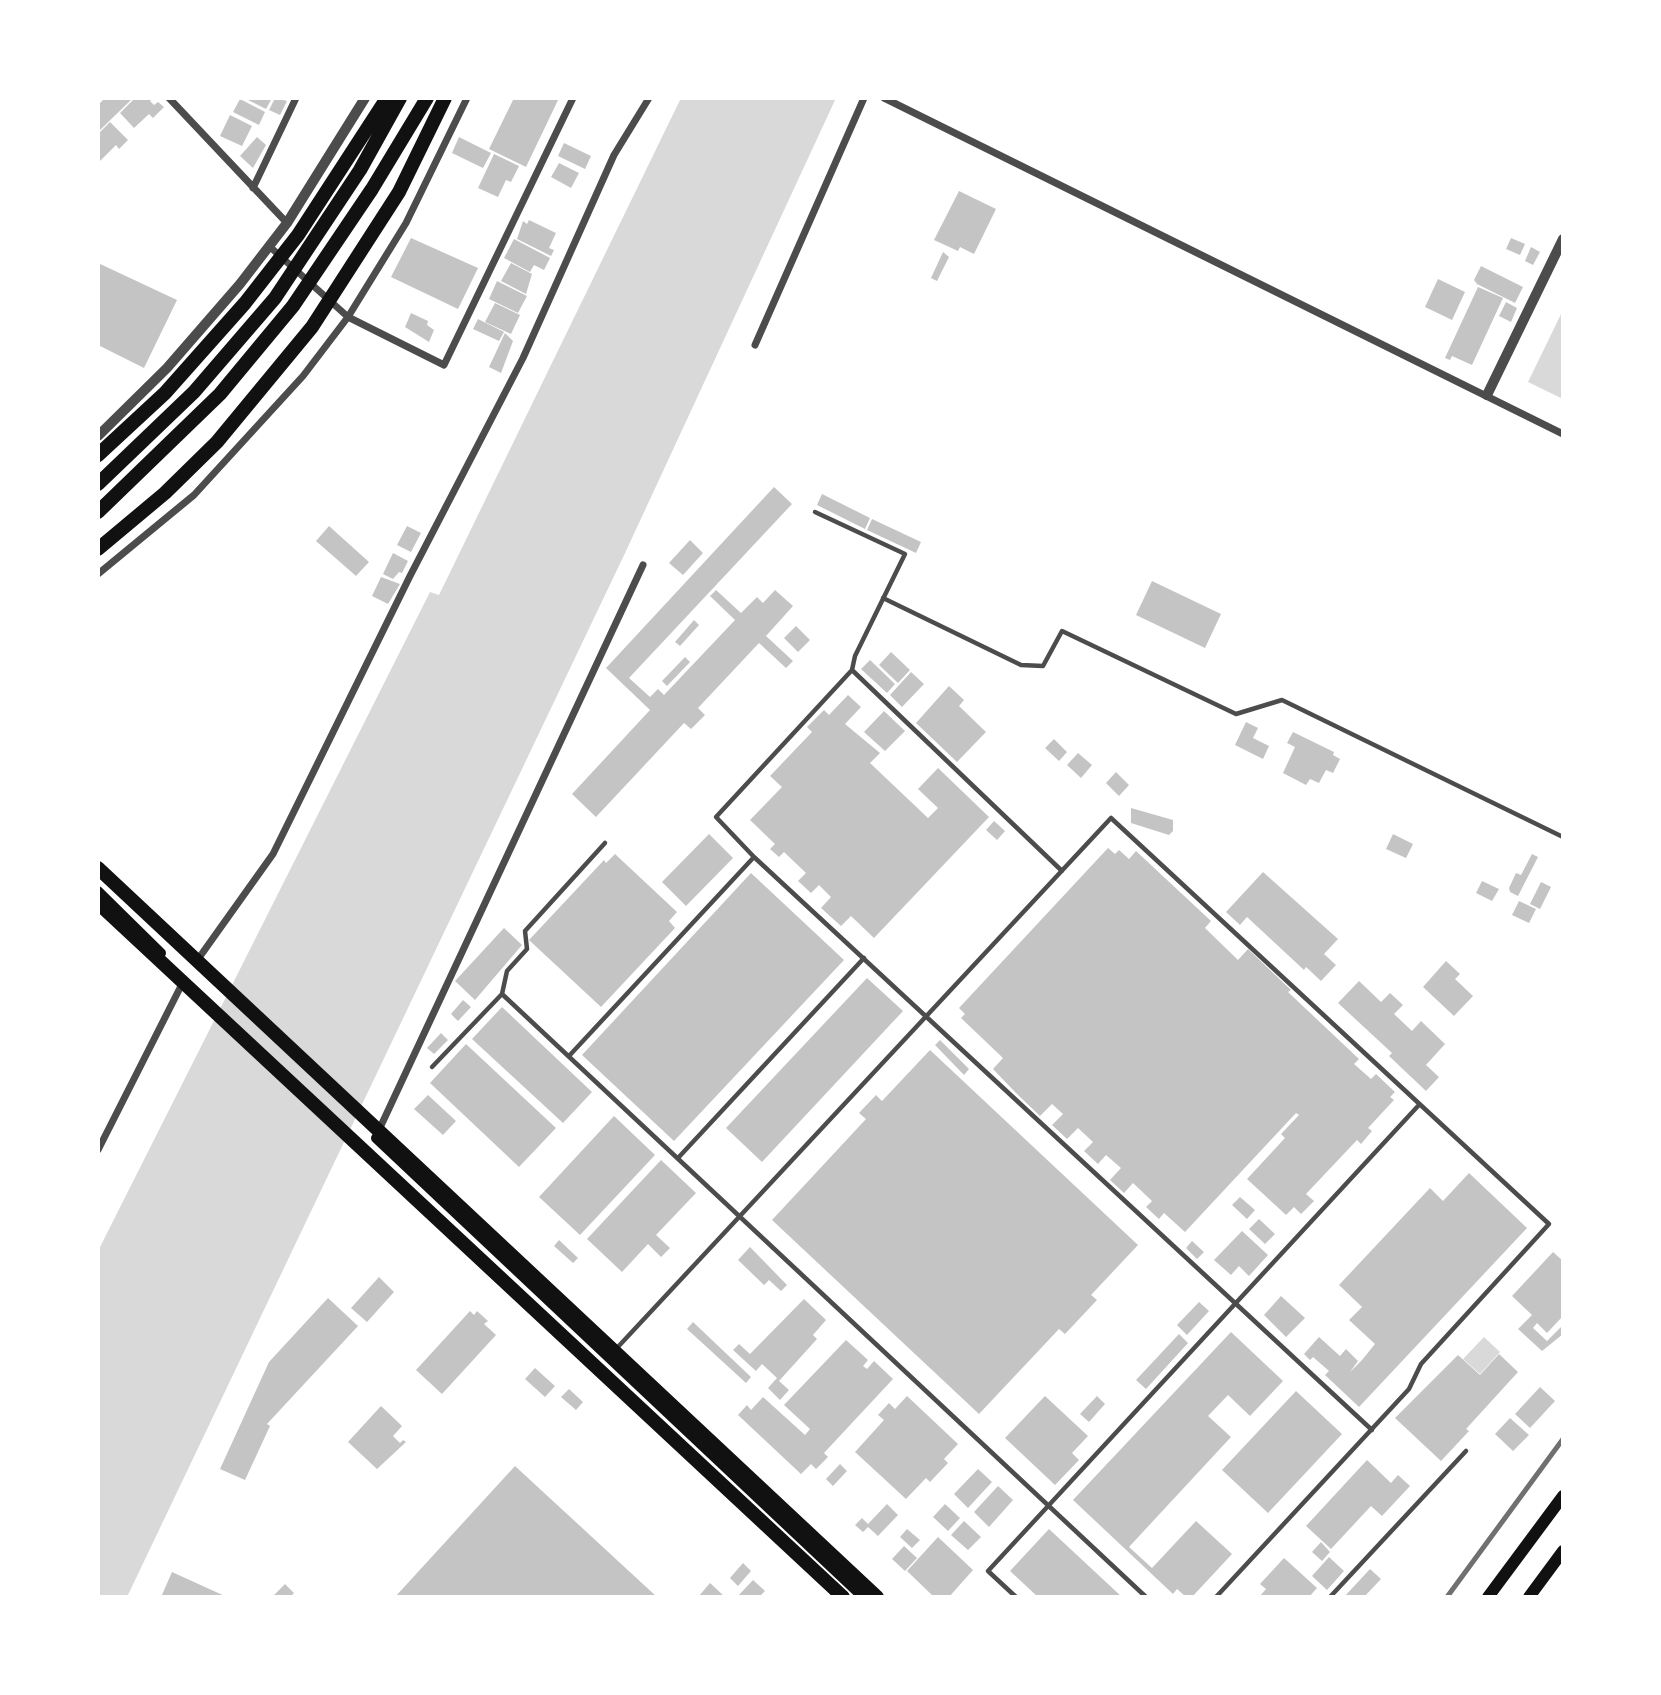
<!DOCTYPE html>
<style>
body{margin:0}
#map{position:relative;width:1661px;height:1695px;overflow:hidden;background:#fff;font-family:"Asap Condensed",sans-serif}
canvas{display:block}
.frame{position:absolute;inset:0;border:100px solid #fff;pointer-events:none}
</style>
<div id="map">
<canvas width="1661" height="1695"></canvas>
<div class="frame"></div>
</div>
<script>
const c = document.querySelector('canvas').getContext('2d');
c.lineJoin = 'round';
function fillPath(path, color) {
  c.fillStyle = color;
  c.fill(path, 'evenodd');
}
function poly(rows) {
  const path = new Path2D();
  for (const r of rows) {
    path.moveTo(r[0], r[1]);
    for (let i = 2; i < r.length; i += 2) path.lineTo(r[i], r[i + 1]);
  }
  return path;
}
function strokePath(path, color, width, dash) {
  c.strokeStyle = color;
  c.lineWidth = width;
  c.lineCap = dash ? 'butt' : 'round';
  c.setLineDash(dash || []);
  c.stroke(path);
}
const water = poly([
 [681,98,836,98,626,551,127,1597,98,1597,98,1251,430,592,439,595],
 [1563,310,1563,399,1528,382],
 [1484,1337,1500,1352,1480,1374,1463,1359]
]);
const building = poly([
 [105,98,133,98,98,132,98,105],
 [135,98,154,98,150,101,154,105,158,102,164,107,153,118,149,114,134,128,120,113],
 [244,98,272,98,266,109],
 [275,98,287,101,280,115,269,110],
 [514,98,559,98,526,167,489,149],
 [240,99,265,112,259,125,233,112],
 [230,115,252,126,242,146,220,136],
 [110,122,128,140,119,149,116,145,98,163,98,134],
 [257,137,266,145,253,168,240,156],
 [459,137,491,153,483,168,452,153],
 [564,143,591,156,585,169,558,156],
 [494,154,519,166,511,182,506,180,498,197,478,188],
 [559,163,579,173,571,188,551,177],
 [959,191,996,209,974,254,960,247,958,251,934,240],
 [529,220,556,233,549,248,554,250,551,256,517,239,523,221,527,224],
 [411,238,478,268,458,309,391,277],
 [1511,238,1525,244,1520,255,1506,249],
 [514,239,550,258,544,270,534,265,530,272,504,258],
 [1531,247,1540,252,1533,265,1525,261],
 [943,252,949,257,937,281,931,278],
 [98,263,177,300,144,368,98,345],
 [511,263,532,274,526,294,501,281],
 [1481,266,1523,287,1515,303,1477,284,1474,280],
 [1438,279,1465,292,1452,320,1425,307],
 [497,281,527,296,518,313,489,299],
 [1478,287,1503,298,1472,365,1452,356,1450,360,1445,358],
 [1506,302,1517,308,1511,322,1499,316],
 [495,303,520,315,511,334,485,322],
 [411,313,428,321,427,325,434,330,429,342,405,327],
 [478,319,504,332,499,341,473,329],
 [505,333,513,341,501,373,489,367],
 [774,487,792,504,629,678,650,697,658,689,664,695,735,620,710,596,716,590,741,613,757,597,763,603,775,590,793,606,766,636,793,661,786,668,759,643,698,708,705,715,691,729,684,723,596,817,572,794,650,710,606,668],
 [822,494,870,518,865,529,817,505],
 [872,519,921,542,916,553,867,530],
 [329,526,369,562,356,576,316,541],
 [407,526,421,533,411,552,397,545],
 [690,540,703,553,683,575,669,563],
 [393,553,408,561,402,573,399,572,393,579,383,574],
 [381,577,400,584,388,604,372,596],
 [1152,581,1221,614,1205,648,1136,615],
 [694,620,699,625,680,646,675,642],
 [796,626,810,640,798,652,784,638],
 [891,652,910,670,898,683,879,665],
 [685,657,690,662,667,686,662,681],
 [870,660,895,684,887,693,861,669],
 [911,672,924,684,902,707,890,695],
 [949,686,964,700,959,706,986,732,957,762,916,723],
 [848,695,861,707,845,724,880,753,870,763,928,818,938,808,918,789,938,768,989,817,874,938,851,916,841,926,821,908,831,897,819,885,811,893,798,881,806,873,784,852,779,857,770,849,775,844,750,820,782,787,770,776,812,732,807,727,824,710,829,715],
 [884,711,905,731,885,751,864,732],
 [1246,722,1258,728,1253,738,1269,746,1263,759,1235,745],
 [1293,732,1334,752,1333,755,1340,759,1333,773,1326,770,1319,783,1310,779,1306,785,1283,773,1295,747,1287,743],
 [1054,739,1067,752,1059,761,1045,748],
 [1078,753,1092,765,1081,778,1067,765],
 [1116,772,1129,785,1119,796,1106,783],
 [1131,808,1173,820,1173,831,1169,835,1131,823],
 [994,821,1005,831,997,840,986,830],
 [709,834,733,858,686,906,662,882],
 [1393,834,1413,844,1406,858,1386,849],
 [1108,848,1115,854,1119,850,1129,859,1136,851,1211,921,1205,928,1238,960,1248,949,1291,990,1288,992,1359,1059,1354,1064,1371,1079,1376,1074,1395,1092,1390,1097,1394,1100,1368,1128,1372,1131,1361,1144,1357,1140,1306,1194,1314,1201,1301,1214,1294,1207,1286,1215,1247,1179,1285,1138,1281,1134,1299,1115,1296,1113,1185,1232,1164,1213,1159,1219,1146,1207,1152,1201,1133,1183,1124,1193,1110,1180,1121,1168,1106,1155,1098,1164,1084,1151,1093,1142,1078,1128,1067,1139,1052,1125,1063,1114,1052,1104,1040,1116,1016,1093,993,1069,1003,1058,961,1018,965,1014,959,1008],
 [615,854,677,912,669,921,675,928,601,1007,529,940,604,860,606,863],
 [1532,854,1538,857,1518,896,1510,892,1509,888,1516,873,1521,875],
 [1263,872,1338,939,1324,954,1336,965,1321,981,1306,967,1304,970,1247,917,1240,925,1226,912],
 [751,873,844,960,674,1141,582,1055],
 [1482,881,1499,889,1492,901,1476,893],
 [1541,882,1551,887,1540,909,1530,904],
 [1519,901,1536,909,1529,923,1512,915],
 [504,928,522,945,475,1000,455,981],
 [1446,961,1460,974,1455,979,1473,996,1454,1016,1423,987],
 [867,978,903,1011,762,1162,726,1128],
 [1359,981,1381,1002,1390,993,1403,1005,1394,1014,1412,1031,1421,1021,1445,1044,1426,1065,1439,1077,1426,1091,1389,1056,1392,1053,1338,1003],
 [463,1000,471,1007,458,1021,451,1014],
 [502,1007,592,1092,563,1123,472,1039],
 [441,1033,448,1040,434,1054,427,1048],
 [940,1040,969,1069,964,1075,935,1045],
 [466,1044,556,1128,519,1167,430,1083],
 [930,1050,1138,1245,1091,1295,1097,1300,1065,1334,1059,1329,979,1414,772,1220,866,1119,859,1113,876,1095,882,1101],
 [428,1095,456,1121,443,1135,414,1109],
 [614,1116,655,1155,580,1235,539,1197],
 [661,1160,696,1193,656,1235,670,1248,661,1257,648,1244,622,1272,587,1239],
 [1469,1173,1527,1228,1359,1407,1325,1375,1329,1371,1313,1357,1310,1360,1304,1354,1319,1337,1340,1356,1346,1349,1358,1361,1350,1372,1362,1360,1375,1344,1349,1320,1362,1307,1339,1285,1430,1188,1443,1201],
 [1240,1197,1255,1210,1247,1219,1232,1205],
 [1259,1219,1275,1234,1265,1244,1249,1229],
 [1242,1231,1268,1255,1249,1276,1239,1266,1231,1275,1214,1260],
 [559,1240,578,1258,573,1263,554,1246],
 [1192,1241,1204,1252,1197,1259,1186,1248],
 [750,1247,787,1285,781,1291,769,1280,764,1285,738,1260],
 [1553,1252,1563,1261,1563,1316,1547,1333,1537,1323,1533,1328,1547,1341,1563,1325,1563,1334,1542,1351,1518,1329,1532,1315,1512,1296],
 [379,1277,394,1292,367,1322,351,1308],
 [1281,1296,1305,1318,1286,1337,1264,1315],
 [328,1298,358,1326,267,1424,270,1426,245,1480,220,1469,269,1362],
 [804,1299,826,1320,813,1335,817,1339,779,1381,789,1390,780,1400,768,1388,777,1378,762,1364,756,1371,733,1350,739,1344,750,1354],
 [1199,1302,1209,1311,1187,1335,1177,1325],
 [470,1311,474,1315,477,1311,488,1321,484,1324,496,1335,442,1394,416,1370],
 [693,1322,751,1377,746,1383,687,1329],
 [1231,1332,1283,1381,1250,1416,1228,1395,1208,1416,1231,1437,1129,1547,1152,1568,1196,1521,1232,1554,1192,1597,1186,1597,1177,1589,1173,1594,1073,1500],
 [1179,1334,1188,1343,1146,1389,1136,1380],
 [846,1340,868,1360,863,1366,867,1369,874,1361,893,1379,824,1453,828,1457,816,1469,811,1464,801,1474,738,1415,747,1405,751,1410,763,1397,805,1435,810,1429,784,1405],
 [1499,1354,1518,1372,1466,1429,1469,1431,1441,1461,1395,1418,1458,1355,1480,1375],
 [535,1368,555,1386,545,1397,525,1379],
 [1540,1387,1555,1401,1530,1428,1515,1414],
 [569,1389,583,1402,576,1410,561,1397],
 [1296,1391,1342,1434,1268,1513,1222,1470],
 [907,1396,958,1444,944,1459,948,1463,930,1482,926,1478,906,1499,855,1452,884,1420,878,1415,889,1403,895,1409],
 [1045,1396,1088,1436,1072,1453,1079,1460,1055,1485,1005,1438],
 [1097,1396,1105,1404,1089,1422,1080,1414],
 [381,1406,402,1426,393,1436,400,1443,403,1440,406,1442,377,1469,348,1442],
 [1510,1418,1529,1435,1513,1451,1495,1434],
 [1367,1460,1391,1483,1398,1475,1410,1486,1382,1516,1371,1506,1331,1549,1306,1526],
 [840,1464,847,1471,833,1486,826,1479],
 [515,1466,657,1597,395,1597],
 [978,1469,992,1482,968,1508,954,1494],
 [998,1486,1013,1500,989,1527,974,1512],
 [887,1504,898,1515,878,1536,868,1527,863,1532,855,1525,862,1518,868,1524],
 [945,1504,960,1518,948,1531,933,1517],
 [964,1521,981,1537,968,1550,951,1535],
 [907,1529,920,1540,912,1548,900,1537],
 [1049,1529,1122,1597,1038,1597,1010,1571],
 [938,1537,973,1570,949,1597,934,1597,907,1571],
 [1321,1542,1330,1552,1322,1561,1312,1552],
 [904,1546,917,1558,905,1571,892,1559],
 [1329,1557,1344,1571,1327,1590,1312,1576],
 [1284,1558,1317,1588,1309,1597,1259,1597,1266,1589,1260,1584],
 [743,1563,751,1571,738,1586,730,1578],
 [1370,1569,1381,1579,1364,1597,1344,1597],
 [172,1572,227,1597,161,1597],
 [753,1580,765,1591,759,1597,737,1597],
 [710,1583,725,1597,698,1597],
 [285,1584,294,1593,290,1597,272,1597]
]);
const service = poly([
 [815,512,905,554,855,656,852,670,716,817,754,857,1372,1430],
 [883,598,1021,665,1043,666,1062,631,1236,714,1282,700,1563,837],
 [853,671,1062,871],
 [502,994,507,971,527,949,525,931,605,843],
 [569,1056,754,857],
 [432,1067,502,994,1146,1597],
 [678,1158,864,958],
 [616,1349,1111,818,1549,1224,1421,1364,1409,1389,1216,1597],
 [1016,1597,988,1571,1418,1106],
 [1330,1597,1466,1451]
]);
const minor = poly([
 [169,98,287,223],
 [884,98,1563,434],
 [253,188,296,98],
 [269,246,348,317,444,365,573,98],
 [755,345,864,98],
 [98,574,194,495,303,376,348,317,406,223,467,98],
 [196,962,273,854,410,576,523,358,614,155,649,98],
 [378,1132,643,565],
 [98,1150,183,982]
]);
const tertiary = poly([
 [1487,395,1563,239],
 [98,436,167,368,240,284,287,223,365,98]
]);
const secondary = poly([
 [98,891,161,953],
 [376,1138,863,1597]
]);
const primary = poly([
 [1488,1597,1563,1496],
 [1529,1597,1563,1551]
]);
const trunk = poly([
 [98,455,165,393,245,303,298,235,387,98],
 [98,484,194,392,275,298,360,170,400,98],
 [98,512,220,394,293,306,372,189,427,98],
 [98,549,165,493,217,442,312,327,399,192,445,98]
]);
const motorway = poly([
 [98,868,877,1597],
 [98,903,843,1597]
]);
const rail = poly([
 [1447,1597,1563,1439]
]);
fillPath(water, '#d9d9d9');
fillPath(building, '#c4c4c4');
strokePath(service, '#4c4c4c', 4.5);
strokePath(minor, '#4c4c4c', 7);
strokePath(tertiary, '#4c4c4c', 10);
strokePath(secondary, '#111', 10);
strokePath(primary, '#111', 12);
strokePath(trunk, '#111', 14);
strokePath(motorway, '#111', 14);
strokePath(rail, '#707070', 5);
</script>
